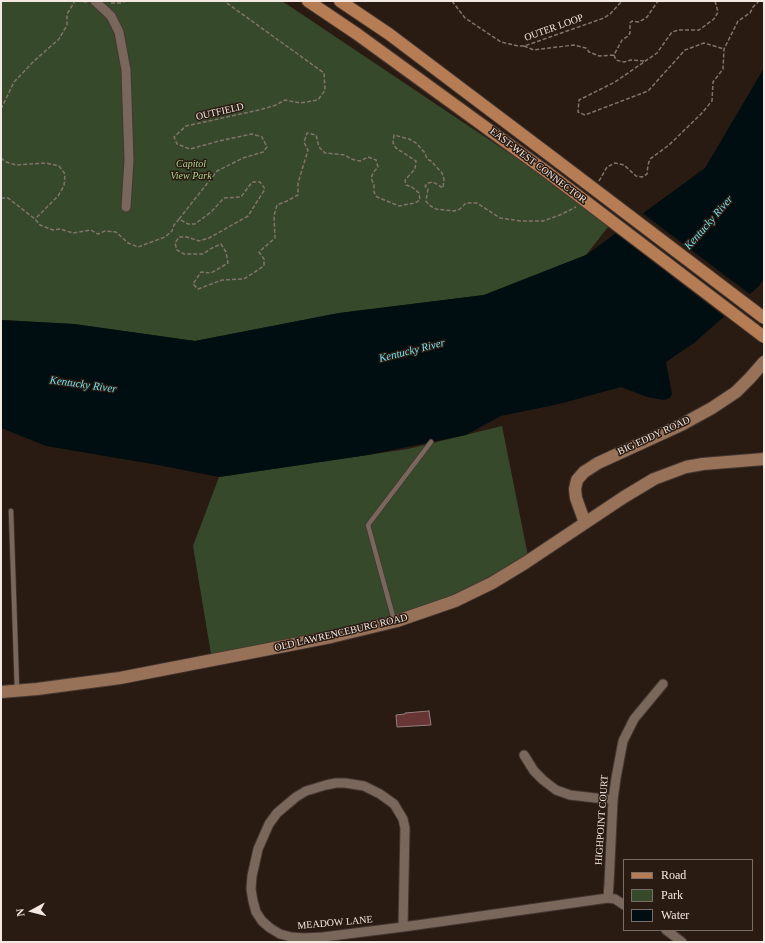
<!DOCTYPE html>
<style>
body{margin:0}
#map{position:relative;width:765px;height:943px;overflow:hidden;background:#2a1b12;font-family:"Times New Roman",serif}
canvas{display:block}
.frame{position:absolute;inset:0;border:2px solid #f3e8e2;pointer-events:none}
.legend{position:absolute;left:623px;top:859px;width:130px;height:72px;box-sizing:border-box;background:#2a1b12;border:1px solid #7a6d65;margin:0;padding:5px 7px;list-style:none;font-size:12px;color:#f3e8e2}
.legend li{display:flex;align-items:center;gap:8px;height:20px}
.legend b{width:20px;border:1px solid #7a6d65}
.north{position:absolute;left:12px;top:891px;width:40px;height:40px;-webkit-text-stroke:3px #2a1b12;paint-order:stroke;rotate:263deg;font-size:11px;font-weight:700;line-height:16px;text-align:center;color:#f3e8e2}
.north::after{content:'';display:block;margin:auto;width:14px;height:18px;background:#f3e8e2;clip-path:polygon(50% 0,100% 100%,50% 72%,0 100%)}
</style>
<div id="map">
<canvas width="765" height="943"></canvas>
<div class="frame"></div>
<ul class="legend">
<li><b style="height:5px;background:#b67c54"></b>Road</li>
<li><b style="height:11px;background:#36492a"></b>Park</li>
<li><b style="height:11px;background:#000e11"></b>Water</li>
</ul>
<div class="north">N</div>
</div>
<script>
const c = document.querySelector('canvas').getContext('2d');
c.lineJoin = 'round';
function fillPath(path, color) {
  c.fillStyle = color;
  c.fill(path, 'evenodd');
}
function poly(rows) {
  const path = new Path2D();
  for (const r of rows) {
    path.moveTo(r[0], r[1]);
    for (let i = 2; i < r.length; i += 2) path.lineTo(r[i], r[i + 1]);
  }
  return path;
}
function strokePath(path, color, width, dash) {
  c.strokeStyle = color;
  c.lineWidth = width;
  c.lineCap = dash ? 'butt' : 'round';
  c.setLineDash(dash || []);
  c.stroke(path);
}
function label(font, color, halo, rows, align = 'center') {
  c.font = font + ' "Times New Roman",serif';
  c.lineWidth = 3;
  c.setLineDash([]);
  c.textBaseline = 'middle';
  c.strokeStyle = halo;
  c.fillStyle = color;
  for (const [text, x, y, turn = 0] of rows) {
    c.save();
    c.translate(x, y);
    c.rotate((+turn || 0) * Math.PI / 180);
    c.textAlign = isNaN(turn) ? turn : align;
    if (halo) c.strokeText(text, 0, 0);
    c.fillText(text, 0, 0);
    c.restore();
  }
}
const green = poly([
 [1,1,282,1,612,222,586,255,484,295,339,313,195,341,74,324,1,320],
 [502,426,530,566,416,613,212,660,193,546,219,477,408,449]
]);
const water = poly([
 [764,68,764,279,758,287,694,343,666,362,672,394,670,398,664,400,647,397,621,387,559,404,501,416,466,435,368,455,219,477,158,465,46,446,1,428,1,320,74,324,195,341,339,313,484,295,586,255,705,168]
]);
const pier = poly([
 [641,212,751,295,726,318,614,232]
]);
const building = poly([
 [429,711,431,725,397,727,396,715,405,714,405,713,429,711]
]);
const path = poly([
 [77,1,87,2],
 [452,1,465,18,501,42,518,46,524,46,533,43,604,18,610,14,622,1],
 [715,1,718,12,714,19,699,30,679,30,672,32,657,53,615,82,579,100,578,112,585,115,648,91,685,50,704,43,724,49],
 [111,3,120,3,126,1],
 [524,46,534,50,574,45,586,48,589,52,599,56,614,55,622,40,628,36,630,33,630,23,632,21,639,22,647,17,658,1],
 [614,55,616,60,624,62,631,60,645,61],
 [1,109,14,82,34,61,59,39,67,25,67,14,75,1],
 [1,158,6,162,16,165,46,163,59,166,65,174,64,186,58,196,35,219],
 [599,181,607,167,615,163,624,165,636,176,642,177,647,174,648,165,650,159,669,145,701,114,712,101,713,82,723,69,724,49,738,21,750,13,753,7,759,1],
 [1,198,8,198,35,219,40,225,53,230,60,229,73,233,91,230,98,234,105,231,116,232,128,243,138,247,165,237,172,231,174,225,179,219,188,224,195,224,211,212,224,198,241,197,252,182,260,182,265,189,248,216,209,238,199,241,187,237,179,237,175,243,177,250,184,254,203,254,212,248,221,244,226,252,228,263,211,273,201,272,193,284,198,289,222,280,244,279,264,266,264,259,259,252,275,238,274,216,277,205,287,201,298,195,298,183,308,150,304,142,307,133,316,135,319,147,325,153,345,155,351,159,360,161,368,157,376,160,378,167,373,173,371,178,374,185,374,192,377,197,399,206,415,203,420,200,419,193,412,187,406,185,405,180,415,169,416,161,396,148,393,143,394,135,409,139,416,143,425,153,427,159,431,161,442,173,444,179,443,188,433,182,428,183,425,186,428,189,426,201,429,205,436,209,454,211,460,209,466,203,477,203,500,218,521,221,543,221,560,215,576,207],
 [179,219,217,171,243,158,263,152,267,147,262,137,252,134,219,141,190,149,177,144,174,137,186,126,259,110,276,105,285,100,300,103,318,100,325,90,324,73,224,1]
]);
const lane = poly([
 [11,511,17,689],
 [394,620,368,525,431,442]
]);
const street = poly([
 [95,1,111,16,119,32,126,70,129,160,126,207],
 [524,755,534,771,543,780,556,790,570,795,613,800],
 [608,898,609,884,613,800,616,778,623,741,634,719,663,684],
 [403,927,405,828,403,819,394,804,380,794,364,786,345,783,336,783,326,785,306,791,296,797,277,813,269,824,258,849,252,876,251,889,253,901,256,912,262,921,270,928,280,934,291,937,303,938,323,937,403,927,608,898,615,899,624,905],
 [666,930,682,942]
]);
const secondary = poly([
 [585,523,576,498,575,489,577,480,584,472,598,463,681,425,712,408,736,392,750,378,764,362],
 [1,692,37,689,120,678,331,637,397,621,455,601,492,583,525,563,624,497,654,479,686,467,703,464,764,459]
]);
const primary = poly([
 [308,1,357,34,547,172],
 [340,1,389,34,556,160]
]);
const primaryBridge = poly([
 [556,160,764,318],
 [547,172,764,337]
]);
const streetNames = [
 ["OUTER LOOP",554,28,-20],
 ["OUTFIELD",220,112,-13],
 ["EAST-WEST CONNECTOR",538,166,37],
 ["BIG EDDY ROAD",654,436,-25],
 ["OLD LAWRENCEBURG ROAD",341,633,-13],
 ["HIGHPOINT COURT",602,820,-86],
 ["MEADOW LANE",335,923,-5]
];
const parkNames = [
 ["Capitol",191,164],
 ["View Park",191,176]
];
const waterNames = [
 ["Kentucky River",709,223,-49],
 ["Kentucky River",412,351,-14],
 ["Kentucky River",83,385,8]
];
fillPath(green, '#36492a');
fillPath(water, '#000e11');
fillPath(pier, '#2a1b12');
fillPath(building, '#673534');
strokePath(building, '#957e7d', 1);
strokePath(lane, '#443732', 6);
strokePath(street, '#443732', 11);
strokePath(secondary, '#443732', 14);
strokePath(primary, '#443732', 14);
strokePath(path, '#81746c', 1.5, [4, 2]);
strokePath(lane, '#79675c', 4.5);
strokePath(street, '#79675c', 9);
strokePath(secondary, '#987258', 12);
strokePath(primary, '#b67c54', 12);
strokePath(primaryBridge, '#443732', 14, []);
strokePath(primaryBridge, '#b67c54', 12);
label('10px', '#f3e8e2', '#2a1b12', streetNames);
label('italic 10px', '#abd490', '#2a1b12', parkNames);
label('italic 11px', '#72dfef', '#2a1b12', waterNames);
</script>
